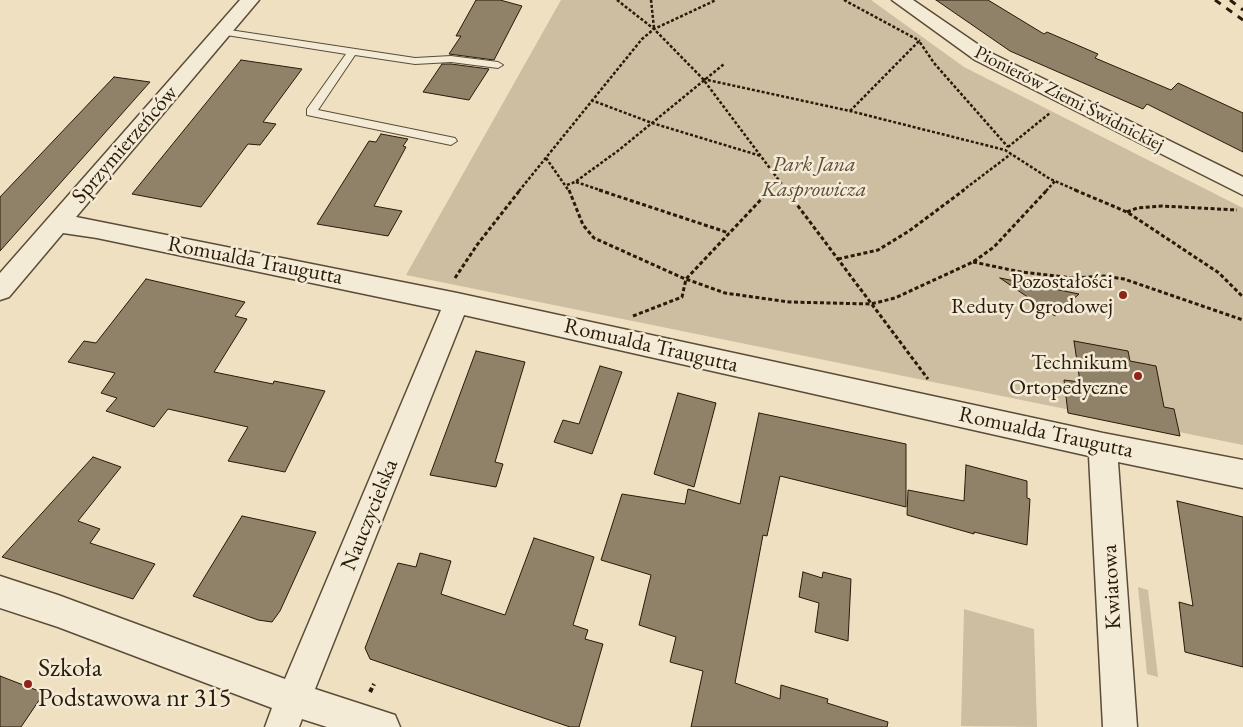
<!DOCTYPE html>
<html>
<head>
<meta charset="utf-8">
<style>
	body { margin:0 }
	canvas { display:block; background:#eee0c1 }
</style>
</head>
<body>
<canvas width="1243" height="727"></canvas>
<script>
const ctx = document.querySelector('canvas').getContext('2d');
ctx.lineJoin = 'round';
function fillPath(path, color) { ctx.fillStyle = color; ctx.fill(path, 'evenodd'); }
const shape = rows => new Path2D(rows.map(r => 'M' + r).join(''));
function strokePath(path, color, width, dash) { ctx.strokeStyle = color; ctx.lineWidth = width; ctx.lineCap = dash ? 'butt' : 'round'; ctx.setLineDash(dash || []); ctx.stroke(path); }
function write(font, color, halo, rows, align = 'center') {
  ctx.font = font + ' "EB Garamond",serif'; ctx.lineWidth = 5; ctx.setLineDash([]); ctx.textBaseline = 'middle'; ctx.strokeStyle = halo; ctx.fillStyle = color; for (const [text, x, y, turn = 0] of rows) {
    ctx.save(); ctx.translate(x, y); ctx.rotate((+turn || 0) * Math.PI / 180); ctx.textAlign = isNaN(turn) ? turn : align; if (halo) ctx.strokeText(text, 0, 0); ctx.fillText(text, 0, 0); ctx.restore();
  }
}
const green = shape([
	[561,0,871,0,964,67,1243,208,1243,445,406,275],
	[1138,587,1148,590,1158,677,1147,674],
	[964,609,1034,629,1037,727,961,726]
]);
const building = shape([
	[476,0,500,0,522,6,494,60,449,54,461,36,456,36,476,0],
	[936,0,988,0,1044,34,1047,32,1098,54,1095,58,1171,90,1178,83,1243,113,1243,152,1147,104,1143,109,1010,51,936,0],
	[241,60,302,69,263,122,276,124,260,145,248,144,201,207,132,194,241,60],
	[442,64,451,64,489,69,469,100,423,92,442,64],
	[114,77,150,82,0,251,0,197,114,77],
	[381,134,408,139,403,146,406,147,374,206,402,211,388,236,317,224,369,141,376,142,381,134],
	[1000,278,1079,294,1055,316,1000,278],
	[146,279,245,302,235,316,247,319,214,372,273,384,274,381,325,391,285,472,228,461,248,427,168,409,154,427,106,411,117,398,101,393,115,373,68,362,84,341,96,343,146,279],
	[1074,341,1128,351,1130,361,1156,366,1164,407,1174,409,1180,436,1068,413,1064,380,1080,382,1074,341],
	[476,351,525,362,495,462,503,464,496,487,430,475,476,351],
	[600,366,622,372,592,454,554,442,563,420,579,424,600,366],
	[678,393,716,403,694,487,654,474,678,393],
	[759,413,906,444,906,507,780,476,767,536,763,535,735,683,780,699,781,685,828,699,827,703,888,722,887,727,691,727,703,671,670,662,676,637,639,625,651,575,601,560,622,494,685,504,688,489,740,504,759,413],
	[93,457,121,467,78,521,100,529,90,543,155,564,133,599,2,557,93,457],
	[966,465,1027,481,1027,498,1030,499,1027,545,974,532,974,534,907,515,908,490,964,501,966,465],
	[1177,501,1243,517,1243,667,1185,652,1179,602,1193,606,1177,501],
	[242,516,316,532,280,611,272,622,258,620,193,596,242,516],
	[534,538,594,557,573,625,588,630,585,639,603,644,579,727,570,727,370,659,365,648,398,563,416,567,420,553,451,561,441,594,505,615,534,538],
	[803,572,822,578,823,572,851,579,848,641,815,632,819,603,799,597,803,572],
	[0,676,44,693,21,727,0,727,0,676]
]);
const pathFar2 = shape([
	[617,0,654,29,703,79,787,191],
	[651,0,654,28],
	[844,0,920,41],
	[703,79,850,111,1005,150,1050,179,1078,191],
	[591,100,652,123,761,156],
	[850,111,919,41,934,63,1008,147],
	[1008,147,1050,113],
	[546,158,569,191],
	[576,182,603,191],
	[567,185,575,182,619,150,724,64],
	[519,191,642,39,654,29,716,0],
	[769,191,779,180],
	[962,191,1011,154],
	[1046,191,1055,181]
]);
const pathFar1 = shape([
	[569,190,583,225,594,238,683,278,725,293,789,302,871,304,895,298,973,262,994,247,1047,190],
	[599,190,729,233],
	[786,190,928,379],
	[1075,190,1127,212,1219,273,1243,297],
	[1127,212,1137,208,1162,206,1237,210],
	[838,259,878,250,909,231,964,190],
	[973,262,1021,272,1073,278,1104,276,1124,279,1243,320],
	[455,278,477,245,520,190],
	[633,316,682,297,686,279,770,190]
]);
const path = shape([
	[370,692,374,684]
]);
const service = shape([
	[223,29,415,58,451,56,498,62,503,65,498,68,451,62,415,64,355,55,318,110,455,138,457,141,451,145,307,115,307,109,346,54,220,34,218,32,223,29]
]);
const minor = shape([
	[240,0,259,0,76,217,457,293,1103,433,1243,460,1243,488,1118,462,1137,727,1103,727,1089,456,464,315,315,689,395,715,400,727,327,727,302,719,299,727,265,727,272,708,58,627,0,608,0,576,58,595,285,679,441,310,97,238,63,233,9,297,0,300,0,273,240,0],
	[892,0,913,0,989,52,1243,177,1243,195,975,60,892,0]
]);
const rail = shape([
	[1215,0,1243,20],
	[1230,0,1243,10]
]);
const markers = [
	[1123,295,5,"#8f2418"],
	[1138,376,5,"#8f2418"],
	[28,684,5,"#8f2418"]
];
const farStreetnames = [
	["Pionierów Ziemi Świdnickiej",1069,99,27]
];
const streetNames = [
	["Sprzymierzeńców",125,145,-49],
	["Romualda Traugutta",255,261,11],
	["Romualda Traugutta",651,346,13],
	["Romualda Traugutta",1046,433,12],
	["Nauczycielska",370,515,-68],
	["Kwiatowa",1112,587,-93]
];
const parkNames = [
	["Park Jana",814,165],
	["Kasprowicza",814,190]
];
const poiNames = [
	["Pozostałości",1113,282],
	["Reduty Ogrodowej",1113,307],
	["Technikum",1128,363],
	["Ortopedyczne",1128,388]
];
const nearPoinames = [
	["Szkoła",38,669],
	["Podstawowa nr 315",38,699]
];
fillPath(green, '#cdbea2');
fillPath(building, '#908169');
strokePath(building, '#2a1a09', 1);
strokePath(service, '#5b4c37', 2);
strokePath(minor, '#5b4c37', 3);
strokePath(pathFar2, '#2a1a09', 2.5, [3, 2]);
strokePath(pathFar1, '#2a1a09', 3, [4, 2.5]);
strokePath(path, '#2a1a09', 4, [4.5, 3]);
fillPath(service, '#f4ebd7');
fillPath(minor, '#f4ebd7');
strokePath(rail, '#2a1a09', 3, [7, 7]);
for (const [x, y, r, color] of markers) { const dot = new Path2D(); dot.arc(x, y, r, 0, 2 * Math.PI); ctx.fillStyle = color; ctx.fill(dot); strokePath(dot, '#f4ebd7', 2); }
write('19px', '#2a1a09', '#f4ebd7', farStreetnames);
write('22px', '#2a1a09', '#f4ebd7', streetNames);
write('italic 22px', '#5b4b37', '#f4ebd7', parkNames);
write('22px', '#2a1a09', '#f4ebd7', poiNames, 'right');
write('26px', '#2a1a09', '#f4ebd7', nearPoinames, 'left');
</script>
</body>
</html>
